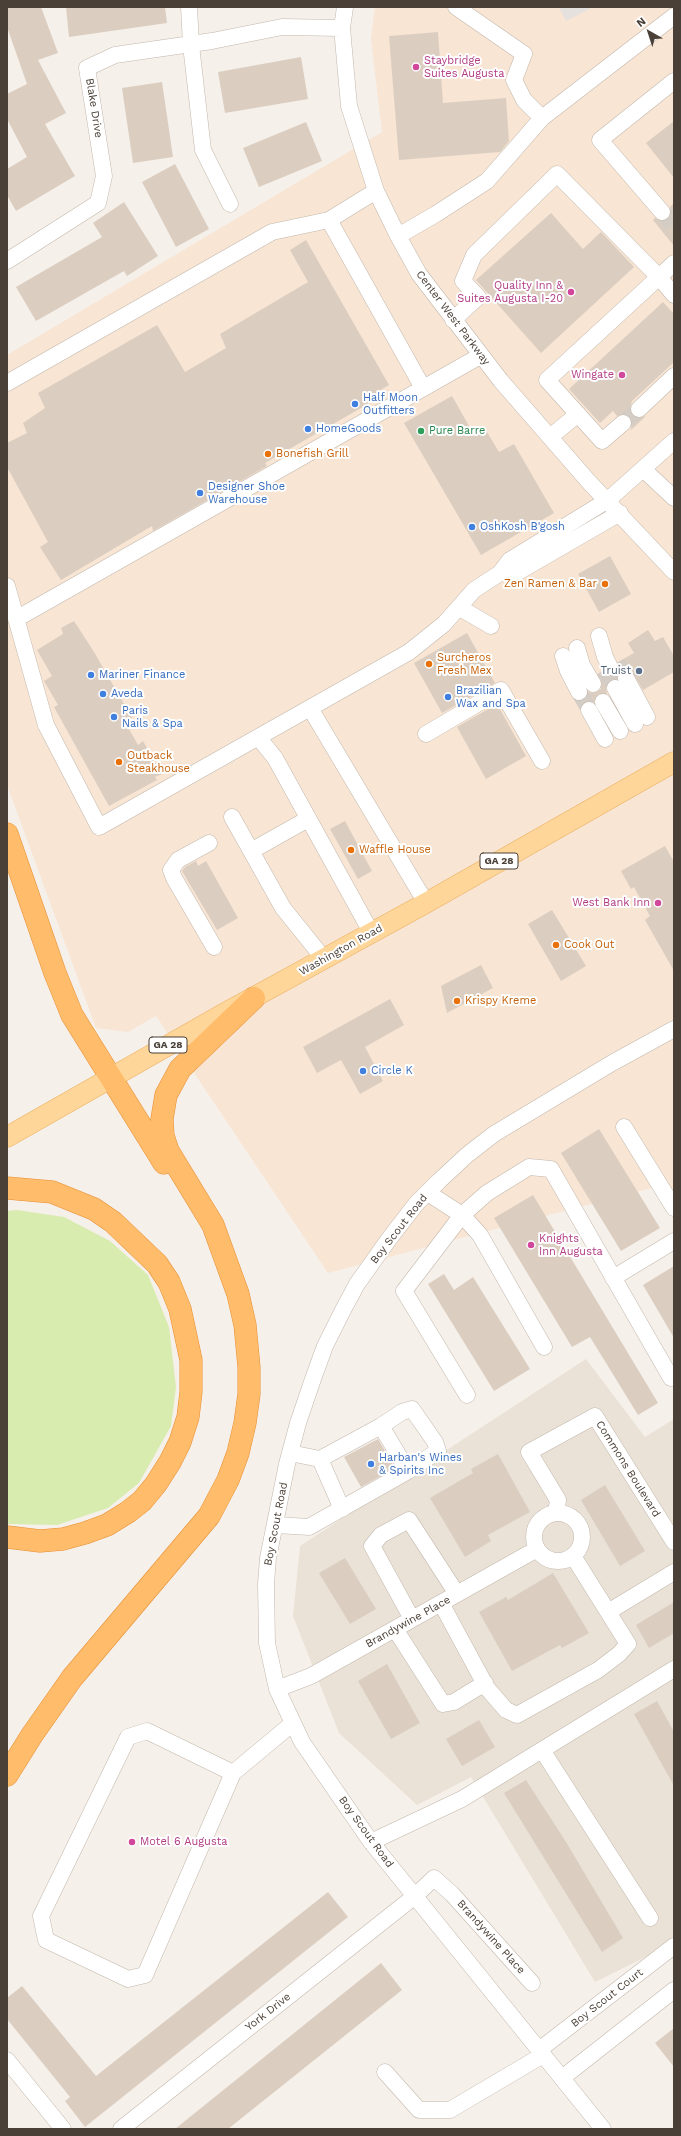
<!DOCTYPE html>
<html>
<head>
<meta charset="utf-8">
<style>
	body { margin:0 }
	#map { position:relative; width:681px; height:2136px; overflow:hidden; background:#f6f0ea; font-family:"Work Sans",sans-serif }
	canvas { display:block }
	.frame { position:absolute; inset:0; border:8px solid #4a4037; pointer-events:none }
	.north { position:absolute; left:629px; top:12px; width:40px; height:40px; -webkit-text-stroke:3px #fff; paint-order:stroke; rotate:321deg; font-size:11px; font-weight:700; line-height:16px; text-align:center; color:#4a4037 }
	.north::after { content:''; display:block; margin:auto; width:14px; height:18px; background:#4a4037; clip-path:polygon(50% 0,100% 100%,50% 72%,0 100%) }
</style>
</head>
<body>
<div id="map">
<canvas width="681" height="2136"></canvas>
<div class="frame"></div>
<div class="north">N</div>
</div>
<script>
const ctx = document.querySelector('canvas').getContext('2d');
ctx.lineJoin = 'round';
function fillPath(path, color) { ctx.fillStyle = color; ctx.fill(path, 'evenodd'); }
const shape = rows => new Path2D(rows.map(r => 'M' + r).join(''));
function strokePath(path, color, width, dash) { ctx.strokeStyle = color; ctx.lineWidth = width; ctx.lineCap = dash ? 'butt' : 'round'; ctx.setLineDash(dash || []); ctx.stroke(path); }
function write(font, color, halo, rows, align = 'center') {
  ctx.font = font + ' "Work Sans",sans-serif'; ctx.lineWidth = 4; ctx.setLineDash([]); ctx.textBaseline = 'middle'; ctx.strokeStyle = halo; ctx.fillStyle = color; for (const [text, x, y, turn = 0] of rows) {
    ctx.save(); ctx.translate(x, y); ctx.rotate((+turn || 0) * Math.PI / 180); ctx.textAlign = isNaN(turn) ? turn : align; if (halo) ctx.strokeText(text, 0, 0); ctx.fillText(text, 0, 0); ctx.restore();
  }
}
const residential = shape([
	[586,1359,645,1437,674,1419,674,1943,595,1982,471,1777,417,1805,339,1733,293,1616,300,1546]
]);
const commercial = shape([
	[375,7,674,7,674,1197,659,1186,328,1273,156,1016,128,1032,96,1028,7,785,7,355,382,132,371,39]
]);
const green = shape([
	[17,1210,64,1217,110,1241,148,1275,169,1327,176,1387,171,1426,139,1483,108,1508,57,1525,7,1524,7,1211]
]);
const parking = shape([
	[559,7,593,7,566,21]
]);
const building = shape([
	[7,7,41,7,58,53,38,60,66,113,45,124,75,176,16,211,7,195,7,169,27,157,7,119,7,94,27,84,7,27],
	[66,7,165,7,167,23,69,37],
	[438,32,443,103,506,98,509,141,500,152,399,160,389,36],
	[301,57,308,99,225,113,218,72],
	[162,82,173,157,133,163,122,88],
	[674,121,674,178,646,143],
	[306,122,322,161,259,187,243,148],
	[175,164,209,229,176,247,142,182],
	[124,202,158,256,127,276,124,271,36,321,16,287,102,237,93,223],
	[674,203,674,246,653,220,655,218,663,221,668,219,671,215,670,207],
	[551,213,583,249,601,232,634,267,541,353,476,280],
	[306,240,389,385,379,391,382,396,265,463,267,466,153,531,152,526,61,580,40,547,48,542,7,467,7,443,27,433,23,423,45,408,38,393,157,325,185,372,226,348,220,334,308,282,290,250],
	[663,302,674,314,674,362,632,401,630,411,632,415,637,418,646,416,631,430,632,421,626,414,617,416,613,411,600,423,569,389],
	[452,396,473,433,484,427,499,452,514,444,554,513,481,555,404,423],
	[610,556,631,594,599,612,578,574],
	[74,621,94,652,132,718,125,722,138,745,143,741,162,774,155,777,157,780,109,806,54,707,58,705,44,681,52,676,37,650,63,634,61,628],
	[648,630,655,641,663,637,674,656,674,672,643,690,631,670,622,670,618,673,617,679,611,680,607,683,606,688,607,694,599,694,594,702,589,701,581,704,580,701,587,697,588,692,593,693,601,689,601,679,603,677,601,672,609,676,615,675,619,668,618,662,634,653,628,643],
	[467,633,495,683,442,713,414,663],
	[497,704,526,756,486,779,457,727],
	[345,821,372,871,358,879,330,829],
	[665,846,674,862,674,971,645,920,650,916,634,887,631,889,621,871],
	[196,861,198,866,206,861,238,918,217,930,182,871,185,867],
	[552,910,586,966,561,981,528,924],
	[481,965,493,988,447,1013,441,986],
	[390,999,404,1025,365,1047,383,1081,360,1094,341,1060,317,1073,303,1047],
	[599,1129,660,1228,621,1251,561,1153],
	[533,1195,658,1403,638,1415,590,1337,572,1347,494,1218],
	[674,1266,674,1338,643,1285],
	[444,1274,454,1290,473,1277,530,1369,494,1391,428,1284],
	[378,1439,395,1468,361,1487,344,1457],
	[498,1454,530,1512,488,1535,491,1541,465,1557,430,1498,473,1473,471,1469],
	[605,1485,645,1551,620,1566,581,1500],
	[345,1558,376,1609,350,1624,319,1573],
	[553,1573,589,1633,562,1648,560,1645,512,1671,479,1612,506,1597,508,1600],
	[674,1602,674,1633,649,1648,636,1625],
	[387,1664,420,1723,391,1739,358,1681],
	[657,1701,674,1732,674,1786,634,1714],
	[479,1720,495,1747,462,1766,446,1739],
	[526,1780,566,1842,623,1938,602,1952,504,1793],
	[328,1892,348,1917,85,2127,65,2101,70,2097,7,2019,7,1998,22,1986,96,2076],
	[381,1963,402,1990,228,2129,175,2129],
	[674,2028,674,2067,655,2043]
]);
const minorTunnel = shape([
	[662,212,674,227],
	[623,423,639,409],
	[617,663,626,678],
	[604,670,615,688],
	[579,692,589,710]
]);
const minor = shape([
	[189,7,191,45,203,150,230,204],
	[345,7,342,28,349,106,376,191,398,236,419,274,501,381,589,482,674,572],
	[542,118,674,16],
	[662,212,600,140,674,81],
	[329,220,423,388],
	[398,236,436,214,487,181,542,118,524,100,514,80,524,54,456,7],
	[7,261,98,203,104,176,87,68,115,55,212,41,282,27,342,28],
	[453,320,478,297,463,281,474,255,557,174,659,277,674,263],
	[7,383,272,232,329,220,376,191],
	[639,409,674,376],
	[623,423,602,441,547,380,659,277,674,295],
	[550,437,578,414],
	[644,470,674,498],
	[500,573,518,572,620,513],
	[7,586,46,725,99,827,409,652,444,624,474,590,500,573,510,560,608,500,674,441],
	[460,608,491,626],
	[16,619,480,356],
	[599,636,605,657,610,667],
	[577,648,582,665,593,684],
	[563,656,568,671,579,692],
	[626,678,647,717],
	[615,688,635,724],
	[603,702,620,731],
	[310,708,426,903],
	[589,710,605,739],
	[426,734,501,690,542,761],
	[258,737,275,758,371,932],
	[232,817,283,908,324,959],
	[209,843,178,860,171,870,174,878,214,947],
	[251,851,308,819],
	[624,1127,674,1208],
	[428,1193,462,1215,404,1291,467,1395],
	[613,1278,674,1241],
	[544,1347,480,1235,462,1215,487,1193,529,1167,551,1169,671,1378],
	[381,1426,402,1412,412,1409,435,1442,438,1451,408,1471],
	[320,1459,342,1509],
	'534 1537a24 24 0 1 1 48 0a24 24 0 1 1-48 0Z',
	[556,1513,558,1500,529,1452,595,1416,674,1542],
	[276,1525,309,1527,408,1471,381,1426,320,1459,290,1453],
	[441,1603,487,1688,506,1710,517,1715,598,1670,619,1654,628,1644,573,1556],
	[608,1612,674,1572],
	[412,1619,372,1546,381,1535,409,1520,457,1594],
	[395,1629,443,1704,454,1702,485,1683],
	[277,1689,311,1676,537,1549],
	[542,1750,650,1918],
	[233,1773,147,1731,128,1737,41,1916,46,1940,128,1979,145,1975,233,1773,293,1723],
	[371,1842,462,1799,674,1669],
	[539,2050,674,1946],
	[7,2060,63,2129],
	[385,2072,419,2110,450,2110,543,2055],
	[562,2078,674,1990],
	[121,2129,415,1896,434,1878,452,1894,532,1983],
	[603,2129,371,1842,302,1742,277,1689,267,1643,266,1584,268,1558,287,1464,298,1423,313,1379,325,1346,343,1310,357,1284,389,1239,416,1204,439,1181,467,1155,494,1134,612,1063,674,1029]
]);
const major = shape([
	[7,1137,225,1013,426,903,674,762]
]);
const highway = shape([
	[7,834,55,973,72,1015,164,1163],
	[7,1188,52,1192,94,1209,113,1222,157,1264,169,1282,180,1309,191,1360,191,1392,188,1417,180,1442,170,1462,156,1484,142,1501,128,1512,107,1525,85,1533,63,1539,40,1541,7,1537],
	[7,1775,32,1735,72,1678,209,1516,228,1480,238,1453,245,1423,249,1394,249,1367,245,1325,238,1294,213,1225,168,1151,163,1136,162,1119,166,1095,180,1069,254,998]
]);
const markers = [
	[416,67,4,"#d1479c"],
	[571,292,4,"#d1479c"],
	[622,375,4,"#d1479c"],
	[355,404,4,"#3f7fe0"],
	[308,429,4,"#3f7fe0"],
	[421,431,4,"#2e9e5b"],
	[268,454,4,"#e8710a"],
	[200,493,4,"#3f7fe0"],
	[472,527,4,"#3f7fe0"],
	[605,584,4,"#e8710a"],
	[429,664,4,"#e8710a"],
	[639,671,4,"#5c6f8a"],
	[91,675,4,"#3f7fe0"],
	[103,694,4,"#3f7fe0"],
	[448,697,4,"#3f7fe0"],
	[114,717,4,"#3f7fe0"],
	[119,762,4,"#e8710a"],
	[351,850,4,"#e8710a"],
	[658,903,4,"#d1479c"],
	[556,945,4,"#e8710a"],
	[457,1001,4,"#e8710a"],
	[363,1071,4,"#3f7fe0"],
	[531,1245,4,"#d1479c"],
	[371,1464,4,"#3f7fe0"],
	[132,1842,4,"#d1479c"]
];
const shields = [
	[499,861,38],
	[168,1045,38]
];
const shieldNames = [
	["GA 28",499,861],
	["GA 28",168,1045]
];
const hotelNames = [
	["Staybridge",424,61],
	["Suites Augusta",424,74],
	["Quality Inn &",563,286,"right"],
	["Suites Augusta I-20",563,299,"right"],
	["Wingate",614,375,"right"],
	["West Bank Inn",650,903,"right"],
	["Knights",539,1239],
	["Inn Augusta",539,1252],
	["Motel 6 Augusta",140,1842]
];
const streetNames = [
	["Blake Drive",94,108,81],
	["Center West Parkway",453,318,53],
	["Washington Road",341,950,-29],
	["Boy Scout Road",399,1229,-52],
	["Commons Boulevard",628,1469,58],
	["Boy Scout Road",276,1524,-79],
	["Brandywine Place",408,1622,-29],
	["Boy Scout Road",366,1832,54],
	["Brandywine Place",491,1937,48],
	["Boy Scout Court",607,1998,-38],
	["York Drive",268,2012,-38]
];
const shopNames = [
	["Half Moon",363,398],
	["Outfitters",363,411],
	["HomeGoods",316,429],
	["Designer Shoe",208,487],
	["Warehouse",208,500],
	["OshKosh B'gosh",480,527],
	["Mariner Finance",99,675],
	["Brazilian",456,691],
	["Wax and Spa",456,704],
	["Aveda",111,694],
	["Paris",122,711],
	["Nails & Spa",122,724],
	["Circle K",371,1071],
	["Harban's Wines",379,1458],
	["& Spirits Inc",379,1471]
];
const leisureNames = [
	["Pure Barre",429,431]
];
const foodNames = [
	["Bonefish Grill",276,454],
	["Zen Ramen & Bar",597,584,"right"],
	["Surcheros",437,658],
	["Fresh Mex",437,671],
	["Outback",127,756],
	["Steakhouse",127,769],
	["Waffle House",359,850],
	["Cook Out",564,945],
	["Krispy Kreme",465,1001]
];
const serviceNames = [
	["Truist",631,671]
];
fillPath(residential, '#eae2d7');
fillPath(commercial, '#f8e5d4');
fillPath(green, '#d8ecb0');
fillPath(parking, '#e4e1de');
fillPath(building, '#dbcec1');
strokePath(minorTunnel, '#d4cdc6', 16, [16, 8]);
strokePath(minor, '#c2b7ab', 17);
strokePath(major, '#ebb162', 21);
strokePath(highway, '#e78e32', 23);
strokePath(minor, '#fff', 16);
strokePath(major, '#ffd699', 20);
strokePath(highway, '#ffbc6b', 22);
for (const [x, y, r, color] of markers) { const dot = new Path2D(); dot.arc(x, y, r, 0, 2 * Math.PI); ctx.fillStyle = color; ctx.fill(dot); strokePath(dot, '#fff', 1.5); }
for (const [x, y, w] of shields) { const box = new Path2D(); box.roundRect(x - w / 2, y - 8, w, 16, 3); ctx.fillStyle = '#fff'; ctx.fill(box); strokePath(box, '#4a4037', 1); }
write('bold 10px', '#4a4037', null, shieldNames);
write('11px', '#b23c85', '#fff', hotelNames, 'left');
write('11px', '#4a4037', '#fff', streetNames);
write('11px', '#366cbe', '#fff', shopNames, 'left');
write('11px', '#27864d', '#fff', leisureNames, 'left');
write('11px', '#c56008', '#fff', foodNames, 'left');
write('11px', '#4e5e75', '#fff', serviceNames, 'right');
</script>
</body>
</html>
